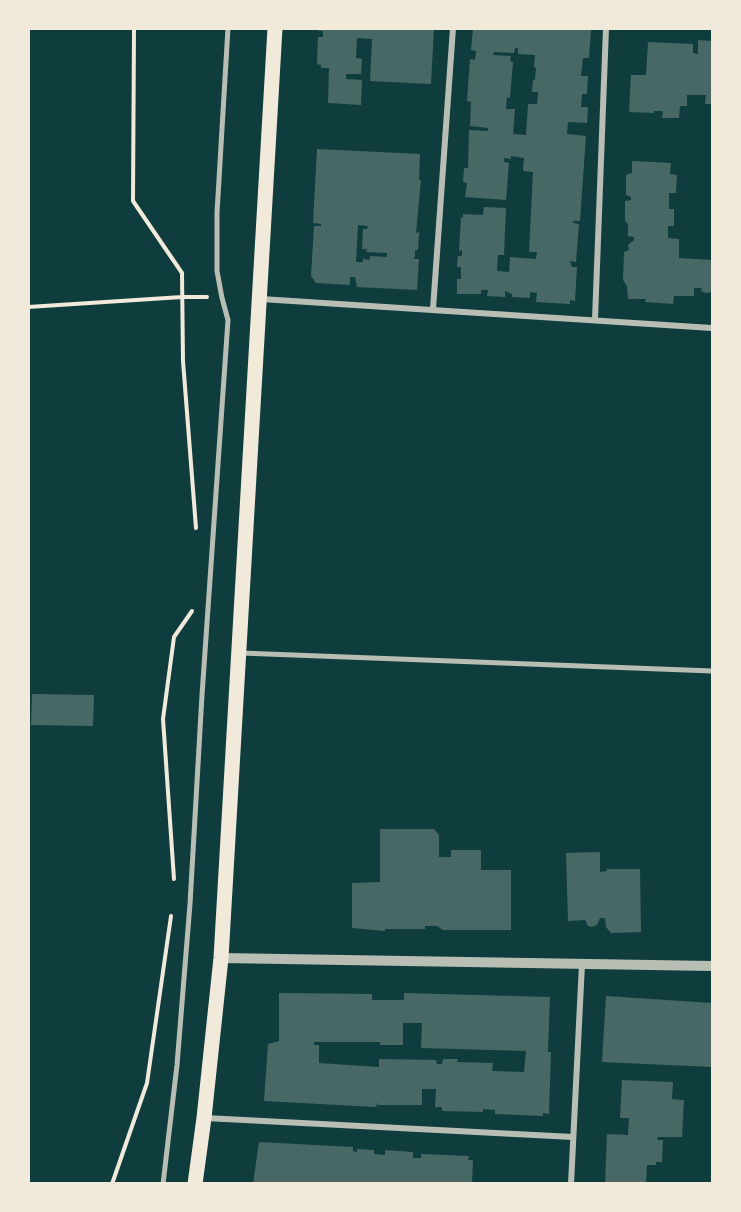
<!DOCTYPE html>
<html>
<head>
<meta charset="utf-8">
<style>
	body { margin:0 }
	#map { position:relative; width:741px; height:1212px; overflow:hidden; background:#0f3d3e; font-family:"IBM Plex Sans",sans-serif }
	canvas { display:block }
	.frame { position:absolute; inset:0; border:30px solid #f1e9da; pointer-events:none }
</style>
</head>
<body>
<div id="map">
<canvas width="741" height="1212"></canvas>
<div class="frame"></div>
</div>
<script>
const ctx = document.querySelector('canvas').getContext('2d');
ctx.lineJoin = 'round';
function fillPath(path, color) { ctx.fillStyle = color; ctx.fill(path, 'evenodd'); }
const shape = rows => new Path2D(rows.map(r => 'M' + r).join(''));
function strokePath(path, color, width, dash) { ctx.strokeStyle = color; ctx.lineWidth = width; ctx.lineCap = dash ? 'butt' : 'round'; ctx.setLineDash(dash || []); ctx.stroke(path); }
const building = shape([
	[319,28,434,28,431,84,370,81,372,39,357,38,356,58,362,59,361,74,346,74,346,79,362,80,361,105,328,103,329,68,321,68,321,65,317,64,318,37,323,37,323,31,319,31],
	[473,28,591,30,589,58,583,58,581,76,588,76,587,94,582,94,581,107,588,107,587,123,568,122,567,134,586,136,580,221,573,221,573,223,579,224,576,262,570,261,572,267,577,267,575,301,570,300,570,304,536,302,537,293,530,292,530,298,512,297,512,294,505,291,505,297,487,296,488,290,481,290,481,294,457,294,457,279,461,279,461,267,457,267,458,256,462,256,462,250,459,251,461,217,463,218,463,214,483,215,484,207,506,208,504,255,498,255,497,271,509,272,510,257,536,259,537,252,529,252,533,172,523,171,524,158,511,156,511,159,504,158,504,162,509,163,506,200,465,197,467,183,463,182,464,168,468,168,469,130,488,131,488,128,470,126,471,102,467,101,470,59,475,60,476,51,471,50],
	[515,48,518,48,518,54,535,55,534,67,536,68,535,80,533,80,532,92,538,92,537,104,528,104,526,135,513,134,515,109,506,109,507,97,510,98,513,62,510,61,511,56,493,55,494,52,514,53],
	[698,40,712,41,712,104,705,104,706,95,687,95,687,106,680,106,679,118,662,118,663,111,654,111,654,113,629,112,631,75,646,75,648,42,693,44,693,53,698,54],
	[317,149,420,154,419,180,421,180,416,233,419,232,418,250,415,250,415,255,414,259,419,259,417,290,357,287,355,277,350,277,350,285,316,283,311,276,314,226,321,226,321,224,313,223],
	[358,225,368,226,367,229,363,229,362,249,367,249,366,252,387,253,387,257,370,256,370,260,363,259,363,262,356,262],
	[632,161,671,163,670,174,677,175,676,193,669,193,669,209,674,209,674,226,668,226,668,238,679,239,679,258,712,260,712,292,706,293,701,291,702,288,694,288,694,296,674,296,673,304,645,302,646,299,628,299,627,286,623,280,624,252,629,250,628,245,634,240,634,237,628,236,628,224,625,221,625,201,631,200,631,197,626,195,626,175,632,173],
	[32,694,94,695,93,726,31,725],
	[380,829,434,829,439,835,439,857,451,857,451,850,481,850,481,870,511,870,511,930,443,930,437,926,425,926,425,929,385,929,385,931,352,928,352,883,380,882],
	[600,852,600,872,607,871,607,869,640,869,641,932,611,933,606,927,605,918,600,918,597,925,592,927,588,926,585,920,568,921,566,853],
	[279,993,372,994,372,1000,404,1000,404,993,550,997,548,1052,551,1052,549,1114,543,1113,543,1116,495,1114,495,1110,483,1109,483,1112,442,1111,442,1107,435,1107,436,1089,422,1089,422,1105,378,1105,378,1102,376,1107,264,1101,268,1044,279,1041],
	[403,1023,422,1023,421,1048,526,1051,524,1072,492,1071,493,1063,457,1062,458,1059,443,1059,442,1064,437,1064,436,1060,379,1059,379,1067,319,1063,319,1045,314,1045,314,1042,380,1042,380,1045,403,1045],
	[606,996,712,1003,712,1067,602,1062],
	[622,1080,673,1082,672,1099,684,1100,682,1137,658,1137,657,1140,663,1140,662,1162,656,1162,656,1165,647,1165,646,1184,605,1184,607,1134,628,1135,629,1118,620,1118],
	[259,1142,353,1147,353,1151,357,1152,357,1149,374,1150,374,1154,385,1155,385,1150,413,1152,413,1158,421,1158,421,1154,469,1156,468,1160,473,1160,472,1184,253,1184]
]);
const path = shape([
	[134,28,133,201,182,273,183,361,196,528],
	[28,307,182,297,207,297],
	[174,879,163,719,174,637,192,611],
	[112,1184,147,1083,171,916]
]);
const pedestrian = shape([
	[241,653,712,671],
	[163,1184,177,1065,190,904,202,695,228,320,222,298,217,271,217,213,228,28]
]);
const minor = shape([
	[261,299,712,328],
	[433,309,453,28],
	[595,319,606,28],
	[205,1118,573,1137],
	[571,1184,582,964]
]);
const tertiary = shape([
	[221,958,712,966]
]);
const primary = shape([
	[195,1184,204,1118,221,958,275,28]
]);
fillPath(building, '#486865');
strokePath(path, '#f1e9da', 4);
strokePath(pedestrian, '#b8beb3', 5);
strokePath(minor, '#b8beb3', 6);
strokePath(tertiary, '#b8beb3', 10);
strokePath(primary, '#f1e9da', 15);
</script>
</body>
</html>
